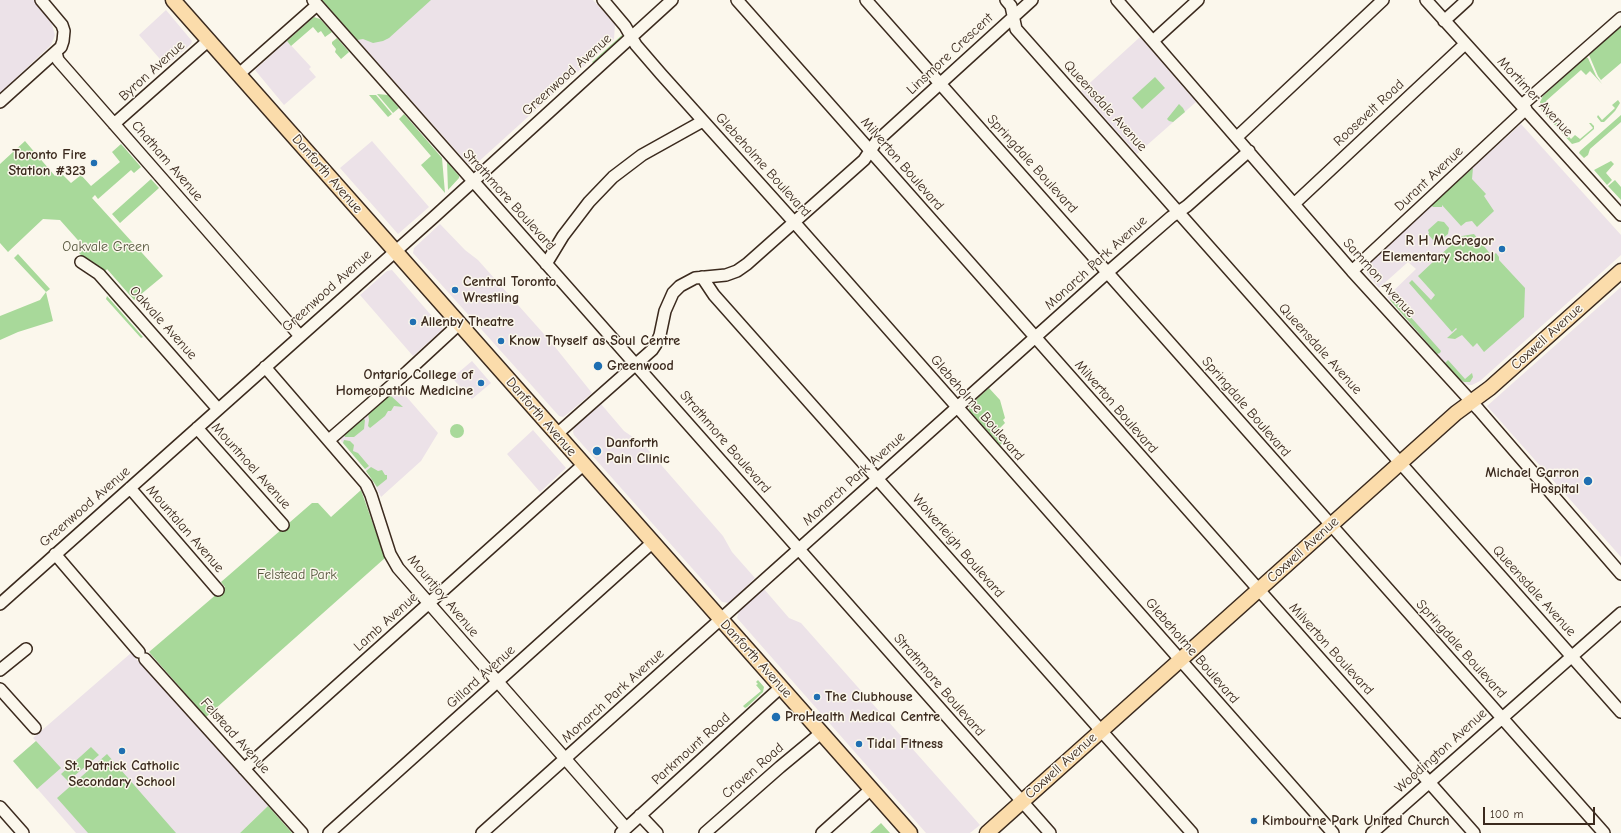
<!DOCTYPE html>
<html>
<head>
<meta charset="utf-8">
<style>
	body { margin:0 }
	#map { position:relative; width:1621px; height:833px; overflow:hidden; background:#fbf7ec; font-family:"Comic Neue",sans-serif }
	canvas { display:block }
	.scale { position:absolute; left:1483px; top:807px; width:112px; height:18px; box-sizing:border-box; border:2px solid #3b2a1e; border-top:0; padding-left:5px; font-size:12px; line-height:14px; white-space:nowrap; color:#3b2a1e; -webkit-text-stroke:3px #fbf7ec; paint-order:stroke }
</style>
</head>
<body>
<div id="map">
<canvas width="1621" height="833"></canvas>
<div class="scale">100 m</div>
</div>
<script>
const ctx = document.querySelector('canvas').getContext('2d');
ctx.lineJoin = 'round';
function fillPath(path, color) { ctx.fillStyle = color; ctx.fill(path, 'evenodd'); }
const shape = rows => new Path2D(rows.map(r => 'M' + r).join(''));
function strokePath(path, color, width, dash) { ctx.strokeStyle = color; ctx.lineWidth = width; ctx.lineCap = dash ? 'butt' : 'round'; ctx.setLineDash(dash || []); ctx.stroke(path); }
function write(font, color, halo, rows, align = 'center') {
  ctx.font = font + ' "Comic Neue",sans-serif'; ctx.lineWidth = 3; ctx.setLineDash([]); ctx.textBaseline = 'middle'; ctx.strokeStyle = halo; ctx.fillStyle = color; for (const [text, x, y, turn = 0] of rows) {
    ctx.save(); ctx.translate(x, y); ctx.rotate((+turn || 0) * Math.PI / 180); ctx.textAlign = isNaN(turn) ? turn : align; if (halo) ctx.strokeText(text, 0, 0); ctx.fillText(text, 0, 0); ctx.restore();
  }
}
const built = shape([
	[0,0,34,0,51,21,55,35,51,45,0,93],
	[322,0,593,0,615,24,614,39,476,164,469,165],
	[166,10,192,41,191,44,166,66,139,35],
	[1140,37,1196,102,1137,154,1081,91],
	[287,41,311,67,309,69,316,77,284,105,255,70],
	[1521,124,1621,235,1621,255,1480,381,1472,385,1468,385,1458,378,1387,297,1416,269,1408,262,1379,288,1368,275,1365,268,1368,263],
	[372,141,429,207,398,234,340,168],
	[440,224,465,250,478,260,551,342,592,393,566,415,563,417,559,416,413,253,414,248],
	[392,270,443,329,413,356,360,295,387,271],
	[1621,287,1621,557,1487,406],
	[472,361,491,383,472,399,452,378],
	[398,387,438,433,421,461,381,497,371,476,341,441,341,439],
	[601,404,624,431,643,444,723,536,732,552,755,578,729,603,722,602,574,435,573,432,574,428],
	[533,430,566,468,540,492,507,454],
	[764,589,789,618,801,623,980,825,970,833,926,833,737,618,739,611],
	[131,653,268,806,240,833,76,833,13,761,36,741,33,738]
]);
const green = shape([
	[322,0,431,0,389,38,383,41,373,43,363,39,357,40],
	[314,17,320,19,332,32,325,37,321,31,318,33,313,27,291,46,287,41],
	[1621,26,1621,63,1601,80,1598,76,1589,55],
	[622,35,623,36,620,40,594,64,592,62],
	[337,38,349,52,341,59,335,52,336,49,332,44,332,42],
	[1586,57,1588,58,1596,76,1602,84,1590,71,1586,75,1581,70,1546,101,1550,106,1545,110,1571,139,1575,135,1580,139,1593,128,1589,123,1591,123,1594,126,1594,129,1579,142,1572,144,1542,111,1540,102,1543,96],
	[1155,77,1165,88,1142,109,1132,98],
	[377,94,388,95,399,108,393,113],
	[369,95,376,95,392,114,388,117],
	[1618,100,1620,103,1615,111,1604,122,1601,122,1597,117,1598,115,1602,120,1615,108,1612,105],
	[1179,104,1183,108,1185,112,1173,122,1169,121,1167,119],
	[404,114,442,158,445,193,421,165,431,156,399,119],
	[1621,115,1621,122,1590,149,1588,155,1584,158,1579,153,1580,151],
	[25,141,55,176,60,172,71,183,81,175,91,186,120,162,112,152,121,144,141,167,134,173,131,170,98,199,95,195,92,198,163,276,134,300,107,269,104,273,84,258,79,253,84,247,60,220,43,219,8,252,0,243,0,164],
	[1611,161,1614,164,1606,173,1612,180,1607,185,1594,170],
	[447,162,459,176,459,178,448,190],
	[1473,168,1472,179,1486,194,1484,196,1494,211,1477,227,1472,221,1466,222,1461,226,1442,205,1442,207,1433,207,1431,205],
	[151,179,159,188,120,223,112,214],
	[1615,180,1621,187,1621,200,1608,186],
	[1438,221,1444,222,1449,228,1448,234,1443,238,1439,237,1433,240,1428,234,1429,233,1428,230],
	[1474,234,1492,256,1496,253,1499,257,1499,260,1525,288,1524,317,1484,352,1477,343,1473,347,1462,335,1455,339,1447,338,1457,329,1456,328,1452,332,1409,283,1412,280,1431,300,1435,295,1418,276,1449,247,1462,236],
	[18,254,50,289,46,292,53,321,18,332,0,340,0,316,40,300,46,292,14,258],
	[110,294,204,400,203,401,109,296],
	[107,296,143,337,141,338,106,299],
	[1393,297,1441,351,1440,353,1437,354,1390,300],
	[1448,360,1465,379,1472,373,1473,377,1470,382,1464,382,1458,378,1445,363],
	[989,388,1000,400,1005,418,1003,420,1005,423,995,433,1003,442,1000,445,969,410,970,405],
	[390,395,403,407,394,406,391,411,388,411,385,416,370,428,368,426,369,420,368,413],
	[363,418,365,420,364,429,354,437,345,437,344,435],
	'450 431a7 7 0 1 1 14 0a7 7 0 1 1-14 0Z',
	[344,440,350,441,354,445,353,451,358,453,369,466,365,469,343,443],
	[371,467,378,471,382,470,385,475,387,475,387,479,377,487,366,471],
	[361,490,385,558,206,717,149,652,225,587,221,582,312,503,318,503,331,517],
	[758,680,764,687,763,692,747,707,745,708,743,706,761,691,756,685,758,684,756,682],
	[36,741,61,768,37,789,13,761],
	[91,747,99,755,68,781,61,774],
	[107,754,176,833,88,833,57,798],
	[268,806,292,833,240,833],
	[881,823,890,833,870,833,880,824]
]);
const minor = shape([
	[313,0,1050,833],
	[603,0,625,26,636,45,661,74,794,222,1333,833],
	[737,0,1474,833],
	[866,0,1604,833],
	[1006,0,1011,6,1016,29,1621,712],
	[1117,0,1352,271,1479,410,1621,574],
	[1426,0,1621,215],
	[1444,21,1467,0],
	[1153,41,1198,0],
	[56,52,58,60,300,336],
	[239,74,317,5],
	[0,102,61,47,63,41,64,31,62,25,41,0],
	[1522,105,1621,18],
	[114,124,209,40],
	[1237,137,1383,0],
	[1294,204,1465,44],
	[81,262,99,274,218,409],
	[546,264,563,236,589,202,613,177,642,155,703,121],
	[1352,271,1526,109],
	[702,277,714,295,1192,833],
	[265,367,366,484,371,495,390,554,398,568,626,828],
	[197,428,283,525],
	[557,434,652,350,656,344,660,335,665,311,673,293,680,286,695,278,726,275,737,271,747,264,864,160,876,142,1032,0],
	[329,440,407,372,459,324],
	[130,488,218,590],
	[55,554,139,652],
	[0,604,434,217,672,0],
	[145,659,302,833],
	[0,670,26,649],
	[0,689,35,728],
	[244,769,583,465],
	[0,807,23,833],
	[640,815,657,833],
	[329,833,653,542],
	[482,833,1108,272,1171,217,1187,206,1249,151],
	[621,833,781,687],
	[705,833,780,767,821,733],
	[822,833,871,789],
	[1372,833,1621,613]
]);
const major = shape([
	[173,0,910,833],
	[987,833,1456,413,1490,388,1621,271]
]);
const markers = [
	[94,163,4,"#1f6fb2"],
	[1502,249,4,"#1f6fb2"],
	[455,290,4,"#1f6fb2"],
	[413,322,4,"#1f6fb2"],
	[501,341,4,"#1f6fb2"],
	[598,366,5,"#1f6fb2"],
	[481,383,4,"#1f6fb2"],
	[597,451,5,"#1f6fb2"],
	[1588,481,5,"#1f6fb2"],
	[817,697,4,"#1f6fb2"],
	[776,717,5,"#1f6fb2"],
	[859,744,4,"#1f6fb2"],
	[122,751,4,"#1f6fb2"],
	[1254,821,4,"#1f6fb2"]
];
const streetNames = [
	["Linsmore Crescent",950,54,-43],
	["Byron Avenue",152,71,-42],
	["Greenwood Avenue",567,75,-42],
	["Mortimer Avenue",1535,97,47],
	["Queensdale Avenue",1105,106,48],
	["Roosevelt Road",1369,113,-43],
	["Chatham Avenue",167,161,49],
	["Milverton Boulevard",902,164,49],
	["Springdale Boulevard",1032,164,48],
	["Glebeholme Boulevard",763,165,48],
	["Danforth Avenue",327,174,49],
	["Durant Avenue",1429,179,-43],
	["Strathmore Boulevard",509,200,48],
	["Monarch Park Avenue",1096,263,-42],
	["Sammon Avenue",1379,278,48],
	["Greenwood Avenue",327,291,-42],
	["Oakvale Avenue",163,323,48],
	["Coxwell Avenue",1547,337,-42],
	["Queensdale Avenue",1320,349,48],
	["Milverton Boulevard",1116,407,49],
	["Springdale Boulevard",1246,407,49],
	["Glebeholme Boulevard",977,408,49],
	["Danforth Avenue",541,417,49],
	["Strathmore Boulevard",725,442,49],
	["Mountnoel Avenue",251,466,48],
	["Monarch Park Avenue",854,479,-42],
	["Greenwood Avenue",85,507,-41],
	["Mountalan Avenue",185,529,49],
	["Wolverleigh Boulevard",958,546,49],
	["Coxwell Avenue",1303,550,-42],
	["Queensdale Avenue",1534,591,48],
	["Mountjoy Avenue",443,596,50],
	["Lamb Avenue",386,622,-42],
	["Milverton Boulevard",1331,649,48],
	["Springdale Boulevard",1461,649,48],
	["Glebeholme Boulevard",1192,651,49],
	["Danforth Avenue",756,659,48],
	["Gillard Avenue",481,677,-42],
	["Strathmore Boulevard",939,685,49],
	["Monarch Park Avenue",613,696,-42],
	["Felstead Avenue",235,736,48],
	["Parkmount Road",691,749,-42],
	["Woodington Avenue",1441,751,-42],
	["Coxwell Avenue",1061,766,-42],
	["Craven Road",753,771,-41]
];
const poiNames = [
	["Toronto Fire",86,155,"right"],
	["Station #323",86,171,"right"],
	["R H McGregor",1494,241,"right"],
	["Elementary School",1494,257,"right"],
	["Central Toronto",463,282],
	["Wrestling",463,298],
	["Allenby Theatre",421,322],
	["Know Thyself as Soul Centre",509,341],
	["Greenwood",607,366],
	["Ontario College of",473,375,"right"],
	["Homeopathic Medicine",473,391,"right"],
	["Danforth",606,443],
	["Pain Clinic",606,459],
	["Michael Garron",1579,473,"right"],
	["Hospital",1579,489,"right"],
	["The Clubhouse",825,697],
	["ProHealth Medical Centre",785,717],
	["Tidal Fitness",867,744],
	["St. Patrick Catholic",122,766,"center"],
	["Secondary School",122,782,"center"],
	["Kimbourne Park United Church",1262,821]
];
const parkNames = [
	["Oakvale Green",106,247],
	["Felstead Park",297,575]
];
fillPath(built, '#ece2e8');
fillPath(green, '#a8d99a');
strokePath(minor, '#3b2a1e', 14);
strokePath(major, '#3b2a1e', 17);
strokePath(minor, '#fbf7ec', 11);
strokePath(major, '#fbdcab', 14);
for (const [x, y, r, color] of markers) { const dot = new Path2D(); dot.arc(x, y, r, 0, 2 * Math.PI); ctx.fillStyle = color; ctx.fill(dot); strokePath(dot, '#fbf7ec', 1.5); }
write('14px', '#3b2a1e', '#fbf7ec', streetNames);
write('bold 14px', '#3b2a1e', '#fbf7ec', poiNames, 'left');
write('14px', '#56563d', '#fbf7ec', parkNames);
</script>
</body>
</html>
